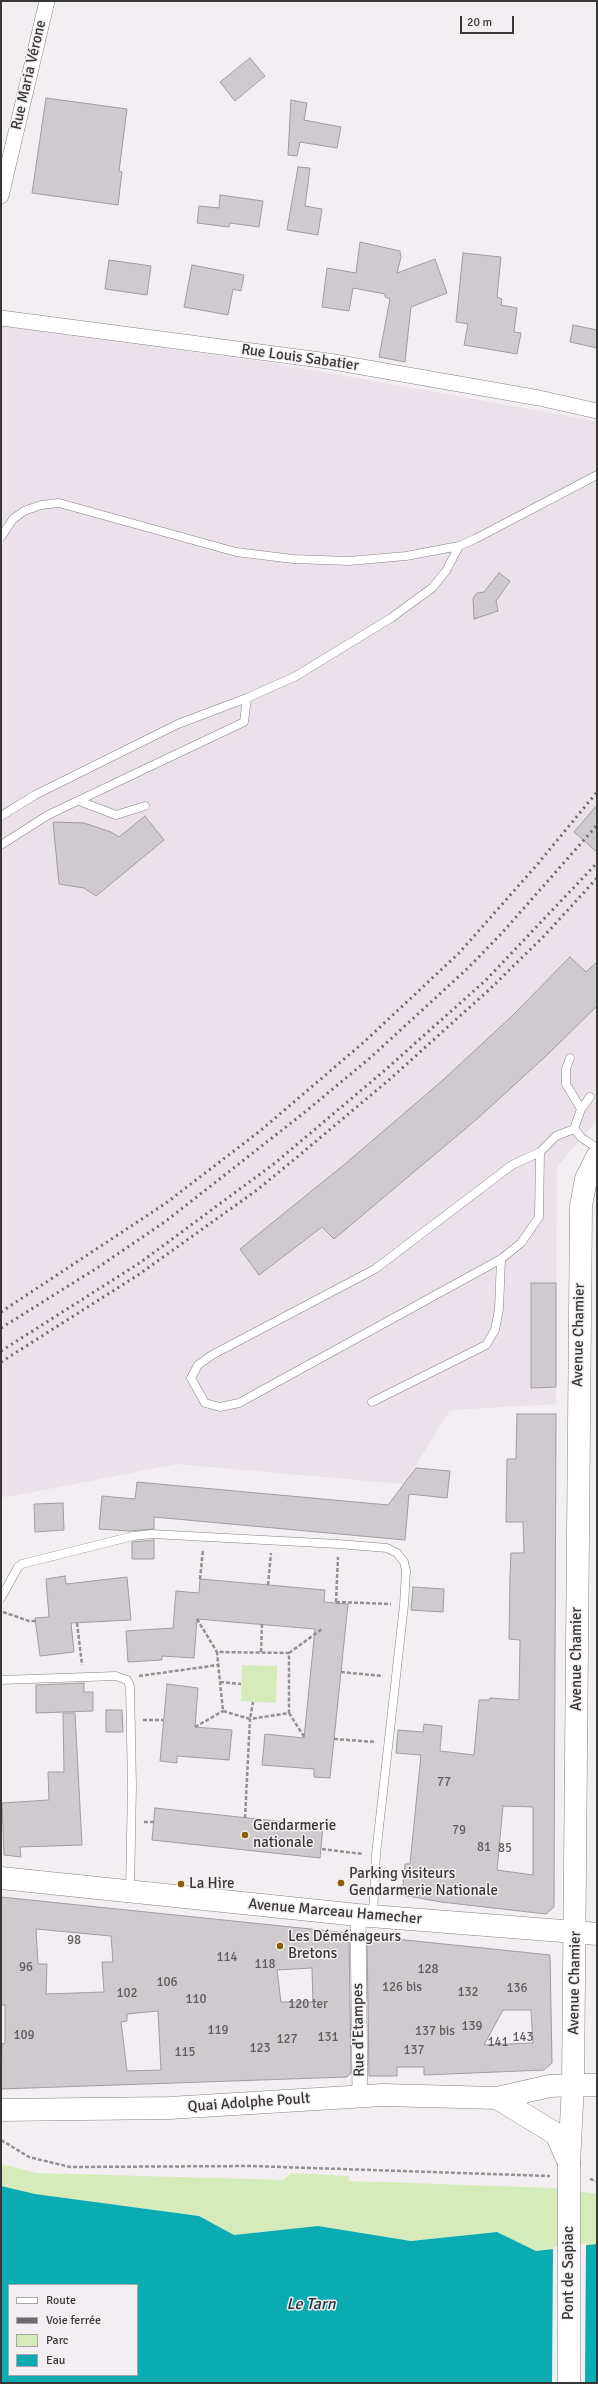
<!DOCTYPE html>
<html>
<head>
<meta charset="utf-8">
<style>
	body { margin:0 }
	#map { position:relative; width:598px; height:2384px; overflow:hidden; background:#f2eef2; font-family:Signika,sans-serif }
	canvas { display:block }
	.frame { position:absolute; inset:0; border:2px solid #383738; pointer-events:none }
	.legend { position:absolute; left:8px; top:2284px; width:130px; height:92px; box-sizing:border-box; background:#f2eef2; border:1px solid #a8a5a8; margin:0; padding:5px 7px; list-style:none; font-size:12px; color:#383738 }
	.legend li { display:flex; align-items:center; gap:8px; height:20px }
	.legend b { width:20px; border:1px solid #a8a5a8 }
	.scale { position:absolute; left:460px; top:16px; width:54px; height:18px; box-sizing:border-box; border:2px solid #383738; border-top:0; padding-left:5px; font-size:12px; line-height:14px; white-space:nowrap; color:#383738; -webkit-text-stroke:3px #f2eef2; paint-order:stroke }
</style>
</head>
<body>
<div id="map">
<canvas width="598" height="2384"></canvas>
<div class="frame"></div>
<ul class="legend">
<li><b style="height:5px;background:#fff"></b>Route</li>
<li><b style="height:5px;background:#6c6a6c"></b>Voie ferrée</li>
<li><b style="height:11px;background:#d6ebba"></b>Parc</li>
<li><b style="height:11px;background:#0babb2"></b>Eau</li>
</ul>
<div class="scale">20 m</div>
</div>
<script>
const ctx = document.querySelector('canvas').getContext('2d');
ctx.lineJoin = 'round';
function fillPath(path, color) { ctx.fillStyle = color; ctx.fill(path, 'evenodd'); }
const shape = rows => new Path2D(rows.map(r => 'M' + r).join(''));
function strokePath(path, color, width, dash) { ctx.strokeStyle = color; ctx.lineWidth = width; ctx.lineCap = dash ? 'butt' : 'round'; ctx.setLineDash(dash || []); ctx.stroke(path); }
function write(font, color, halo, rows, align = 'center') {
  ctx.font = font + ' Signika,sans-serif'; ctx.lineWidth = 3; ctx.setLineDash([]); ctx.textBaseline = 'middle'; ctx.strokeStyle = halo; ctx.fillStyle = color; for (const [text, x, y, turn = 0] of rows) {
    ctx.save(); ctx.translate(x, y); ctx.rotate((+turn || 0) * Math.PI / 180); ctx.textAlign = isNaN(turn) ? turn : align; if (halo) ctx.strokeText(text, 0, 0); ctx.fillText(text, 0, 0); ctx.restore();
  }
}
const built = shape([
	[1,326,273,363,597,421,597,1120,557,1167,556,1404,450,1410,404,1484,176,1464,8,1497,1,1496]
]);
const green = shape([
	[242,1665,277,1666,276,1703,241,1701],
	[1,2164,36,2173,283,2180,292,2173,349,2176,349,2181,554,2188,597,2194,597,2244,536,2251,497,2232,411,2241,318,2226,234,2235,199,2216,35,2194,1,2186]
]);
const water = shape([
	[1,2186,35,2194,199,2216,234,2235,318,2226,411,2241,497,2232,536,2251,597,2244,597,2383,1,2383],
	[9,2285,137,2285,137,2375,9,2375]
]);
const pier = shape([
	[586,2243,585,2383,552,2383,553,2247]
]);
const building = shape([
	[250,58,265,76,235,101,220,82,250,58],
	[46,98,127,109,119,171,122,172,118,205,32,193,46,98],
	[291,100,307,103,304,120,341,127,337,148,300,142,297,156,288,155,291,100],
	[298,167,310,168,305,206,322,209,318,235,287,230,298,167],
	[220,195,263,201,259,227,230,223,229,227,197,223,199,206,219,208,220,195],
	[360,242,400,251,401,257,397,273,435,259,447,293,411,307,405,362,379,357,390,299,385,297,385,294,353,288,349,311,322,307,327,268,356,273,360,242],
	[463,253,501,257,497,297,502,299,501,305,517,308,514,332,521,333,517,354,464,345,468,324,456,322,463,253],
	[109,260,151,266,147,295,105,289,109,260],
	[192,265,244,275,241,291,233,289,228,315,184,307,192,265],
	[573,325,597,330,597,348,570,342,573,325],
	[499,573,510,581,496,601,498,611,474,619,473,598,477,593,484,592,499,573],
	[597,805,597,852,574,832,597,805],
	[145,816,164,840,96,896,84,888,59,884,53,822,84,823,111,832,119,837,145,816],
	[570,957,586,972,597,962,597,1006,547,1055,477,1119,334,1239,322,1227,259,1275,240,1249,345,1164,443,1080,512,1016,570,957],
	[531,1283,556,1283,556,1387,531,1388,531,1283],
	[517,1414,556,1414,554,1907,546,1914,441,1902,402,1895,405,1864,410,1864,421,1755,396,1753,398,1730,423,1732,424,1724,442,1726,440,1751,474,1755,479,1700,489,1700,490,1698,519,1700,520,1640,509,1639,510,1576,511,1553,524,1553,523,1522,506,1522,507,1459,516,1459,517,1414],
	[503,1806,533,1807,533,1875,497,1870,503,1806],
	[416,1468,450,1471,447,1498,409,1494,405,1540,154,1517,154,1529,129,1531,99,1529,102,1496,135,1499,137,1482,388,1505,416,1468],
	[63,1503,64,1530,35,1532,34,1504,63,1503],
	[154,1540,154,1559,132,1559,132,1542,154,1540],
	[65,1576,66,1584,127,1577,131,1620,71,1623,74,1652,40,1656,35,1618,49,1617,46,1579,65,1576],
	[200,1579,325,1590,324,1602,348,1604,330,1778,314,1777,314,1769,262,1765,265,1734,304,1738,315,1629,197,1619,194,1658,162,1656,162,1660,128,1662,126,1631,173,1628,176,1591,199,1593,200,1579],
	[413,1587,444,1589,443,1612,411,1610,413,1587],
	[84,1683,84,1692,93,1692,93,1711,36,1713,36,1685,84,1683],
	[167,1684,198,1688,195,1727,232,1730,229,1760,177,1756,177,1763,160,1761,167,1684],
	[106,1710,122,1710,123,1732,106,1732,106,1710],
	[63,1713,75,1713,82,1845,20,1847,21,1857,4,1855,2,1803,49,1800,48,1772,64,1772,63,1713],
	[155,1808,323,1826,320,1858,152,1840,155,1808],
	[1,1897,349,1933,351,2073,347,2077,1,2089,2,2044,5,2043,5,2005,1,2005,1,1897],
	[36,1929,111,1936,113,1962,102,1962,104,1992,46,1994,47,1964,38,1964,36,1929],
	[312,1968,313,2002,281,2002,277,1970,312,1968],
	[158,2011,161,2070,127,2071,121,2022,127,2021,127,2014,158,2011],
	[367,1936,550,1955,552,2063,544,2070,424,2075,424,2067,397,2067,397,2076,369,2076,367,1936],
	[503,2010,531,2010,533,2043,484,2045,503,2010]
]);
const path = shape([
	[200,1579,203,1549],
	[268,1585,271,1553],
	[336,1602,391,1604],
	[336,1602,338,1557],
	[3,1612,29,1621,36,1621],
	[197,1619,217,1652],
	[77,1623,82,1665],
	[261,1652,262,1624],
	[289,1653,322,1629],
	[341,1672,383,1676],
	[139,1676,218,1665],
	[220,1682,241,1684],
	[289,1713,305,1738],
	[143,1720,163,1720],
	[195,1727,223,1711],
	[334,1739,376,1742],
	[245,1818,250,1719,289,1713,289,1653,217,1652,223,1711,250,1719,253,1702],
	[144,1822,154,1822],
	[322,1849,363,1854],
	[1,2140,29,2157,70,2167,252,2166,550,2176],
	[590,2179,597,2181]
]);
const lane = shape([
	[1,537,13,519,24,511,41,505,59,503,236,552,293,559,349,561,406,556,459,546,475,539,597,475],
	[79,801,116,815,145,806],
	[1,816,35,795,178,724,247,698],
	[1,845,48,815,244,722,247,698,296,676,391,618,432,588,446,571,459,546],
	[570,1058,566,1069,566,1084,581,1109,590,1097],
	[574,1129,581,1109],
	[540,1152,539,1217,521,1243,501,1259,239,1403,220,1407,205,1403,191,1378,198,1365,212,1355,375,1269,512,1165,540,1152,556,1136,574,1129,582,1138,597,1148],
	[372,1402,486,1345,495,1330,499,1309,501,1259],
	[1,1598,18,1567,22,1564,133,1536,152,1534,338,1544,387,1548,397,1553,404,1562,406,1571,404,1605,376,1854,373,1915],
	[1,1680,116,1676,127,1680,130,1686,132,1786,130,1890]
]);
const street = shape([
	[1,196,47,1],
	[1,318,328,361,539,398,597,411],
	[358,1915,360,2096]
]);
const secondary = shape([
	[575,1932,597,1934],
	[569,2163,573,2085,597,2085]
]);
const primary = shape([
	[1,1878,358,1915,575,1932],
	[497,2098,556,2134,569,2163],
	[1,2110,170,2108,383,2095,497,2098,550,2086,573,2085,581,1206,586,1179,597,1157]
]);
const rail = shape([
	[1,1312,166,1203,260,1131,364,1042,459,953,536,866,597,792],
	[1,1328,97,1268,166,1221,305,1112,370,1058,468,968,501,934,597,825],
	[1,1351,141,1262,275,1163,384,1071,486,980,597,863],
	[1,1362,138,1275,257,1190,296,1158,390,1079,491,988,545,935,597,878]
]);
const secondaryBridge = shape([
	[569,2383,569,2163]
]);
const markers = [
	[245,1835,4,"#895c00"],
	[341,1883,4,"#895c00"],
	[181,1884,4,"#895c00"],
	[280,1946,4,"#895c00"]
];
const numberNames = [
	["77",444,1783],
	["79",459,1831],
	["81",484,1848],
	["85",505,1849],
	["98",74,1941],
	["114",227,1958],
	["118",265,1965],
	["96",26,1968],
	["128",428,1970],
	["106",167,1983],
	["126 bis",402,1988],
	["136",517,1989],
	["132",468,1993],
	["102",127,1994],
	["110",196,2000],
	["120 ter",308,2005],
	["139",472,2027],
	["119",218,2031],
	["137 bis",435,2032],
	["109",24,2036],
	["131",328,2038],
	["143",523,2038],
	["127",287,2040],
	["141",498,2043],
	["123",260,2049],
	["137",414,2051],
	["115",185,2053]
];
const streetNames = [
	["Rue Maria Vérone",29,75,-77],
	["Rue Louis Sabatier",300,358,8],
	["Avenue Chamier",579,1335,-89],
	["Avenue Chamier",577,1659,-90],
	["Avenue Marceau Hamecher",335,1912,5],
	["Avenue Chamier",575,1983,-89],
	["Rue d'Etampes",359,2030,-91],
	["Quai Adolphe Poult",249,2103,-4],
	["Pont de Sapiac",569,2273,-90]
];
const poiNames = [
	["Gendarmerie",253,1826],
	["nationale",253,1843],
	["Parking visiteurs",349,1874],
	["Gendarmerie Nationale",349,1891],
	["La Hire",189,1884],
	["Les Déménageurs",288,1937],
	["Bretons",288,1954]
];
const waterNames = [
	["Le Tarn",311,2305]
];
fillPath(built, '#ebe1ea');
fillPath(green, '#d6ebba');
fillPath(water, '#0babb2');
fillPath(pier, '#f2eef2');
fillPath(building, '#cecace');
strokePath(building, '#9f9c9f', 1);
strokePath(lane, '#858185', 9);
strokePath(street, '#858185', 16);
strokePath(secondary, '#858185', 23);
strokePath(primary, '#858185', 23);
strokePath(path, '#929092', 2.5, [4, 2]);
strokePath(lane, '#fff', 8);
strokePath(street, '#fff', 15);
strokePath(secondary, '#fff', 22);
strokePath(primary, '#fff', 22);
strokePath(rail, '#6c6a6c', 3, [2, 4]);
strokePath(secondaryBridge, '#858185', 23, []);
strokePath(secondaryBridge, '#fff', 22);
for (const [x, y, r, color] of markers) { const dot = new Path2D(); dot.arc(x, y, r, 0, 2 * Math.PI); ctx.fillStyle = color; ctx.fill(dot); strokePath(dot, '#f2eef2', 1.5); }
write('13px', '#5e5c5e', null, numberNames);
write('15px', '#383738', '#f2eef2', streetNames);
write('15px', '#383738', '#f2eef2', poiNames, 'left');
write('italic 16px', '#1e3536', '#f2eef2', waterNames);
</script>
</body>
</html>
